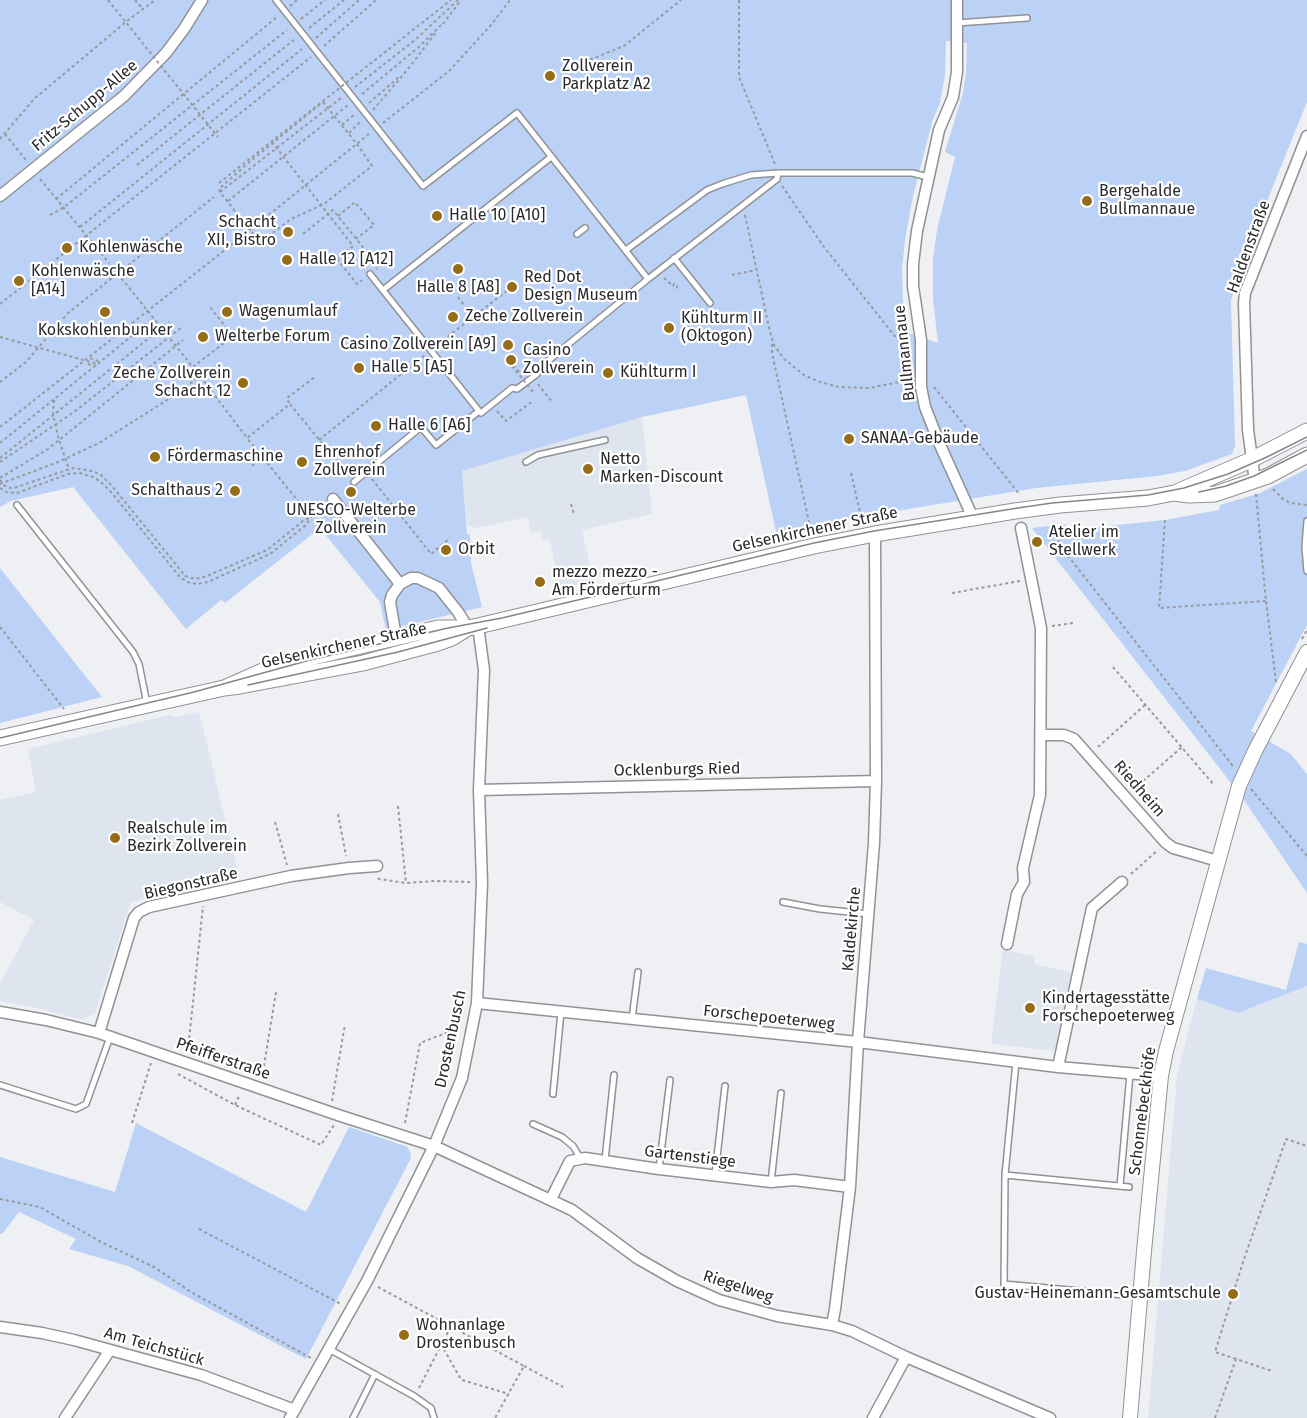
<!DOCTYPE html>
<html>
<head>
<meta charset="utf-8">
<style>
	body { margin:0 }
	canvas { display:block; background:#eef0f4 }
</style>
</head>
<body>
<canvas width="1307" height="1418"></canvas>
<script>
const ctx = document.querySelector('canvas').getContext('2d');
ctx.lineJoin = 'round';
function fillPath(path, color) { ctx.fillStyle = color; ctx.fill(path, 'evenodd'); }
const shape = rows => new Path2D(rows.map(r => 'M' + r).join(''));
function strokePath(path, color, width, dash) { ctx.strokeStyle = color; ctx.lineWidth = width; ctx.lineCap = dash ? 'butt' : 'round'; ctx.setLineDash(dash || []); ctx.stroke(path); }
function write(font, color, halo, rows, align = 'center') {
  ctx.font = font + ' "Fira Sans",sans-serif'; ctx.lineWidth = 4.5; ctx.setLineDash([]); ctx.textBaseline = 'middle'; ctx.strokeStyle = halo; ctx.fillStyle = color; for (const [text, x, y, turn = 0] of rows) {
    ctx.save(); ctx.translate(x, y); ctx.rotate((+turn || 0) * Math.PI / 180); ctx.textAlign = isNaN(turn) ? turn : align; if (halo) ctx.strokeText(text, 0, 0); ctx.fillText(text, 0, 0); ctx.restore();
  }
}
const built = shape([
	[642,417,652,514,582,530,593,581,560,589,550,540,543,541,541,531,531,533,528,517,476,528,467,525,462,471],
	[199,712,239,876,131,902,95,1013,83,1020,37,1008,0,1001,0,984,34,920,0,902,0,800,36,792,28,749,169,715,176,717],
	[1003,949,1035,957,1034,964,1071,972,1057,1051,991,1044],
	[1307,986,1307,1418,1148,1418,1177,1076,1197,999,1238,1013]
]);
const green = shape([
	[0,0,1307,0,1307,102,1273,186,1231,300,1235,446,1232,454,1185,471,1157,476,1036,488,848,519,777,536,746,395,642,417,462,471,467,534,470,534,471,563,482,607,386,630,380,602,320,528,225,603,221,600,186,629,73,487,11,501,0,507],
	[946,41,967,43,966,73,963,93,945,152,955,157,937,230,933,260,933,299,938,343,909,333,903,301,902,269,905,240,913,196,933,119,940,103,945,75],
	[1307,469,1307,625,1251,731,1291,754,1307,774,1307,893,1242,797,1032,528,1065,524,1069,530,1165,520,1219,510,1220,505,1260,493],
	[0,568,102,697,0,723],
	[1299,942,1307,944,1307,986,1238,1013,1197,999,1206,968,1286,990],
	[136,1123,306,1212,349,1127,402,1145,407,1147,410,1151,411,1157,410,1160,306,1359,128,1266,69,1249,76,1239,19,1212,2,1234,0,1234,0,1157,115,1192]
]);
const path = shape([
	[135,0,143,9],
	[739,0,739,77,775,164],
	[290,6,297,0],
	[301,19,325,0],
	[443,24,461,0],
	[309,28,344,0],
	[316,38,359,0],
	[324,46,376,0],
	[579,64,624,46,681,0],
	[355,87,415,40,458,0],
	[362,94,420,46,443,23],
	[323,102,357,144,372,166,324,204,291,219,262,241,255,232,253,234,220,192,219,189,247,164,323,102],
	[369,103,399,77],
	[373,110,408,69,437,31],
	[383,123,449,71,491,25,510,0],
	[342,125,355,114],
	[349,133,360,122],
	[5,134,26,160],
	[0,139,34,99,127,21,155,0],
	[137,165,295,39],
	[40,179,109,263],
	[782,186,824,247,909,354],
	[220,192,341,98],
	[56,199,277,17],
	[228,201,348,105],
	[50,215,63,208,287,30],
	[745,215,770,332,774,345,784,359,804,375,817,381,838,387,869,388,910,380],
	[338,216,355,202,374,225,356,239],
	[80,227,302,49],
	[250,230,369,134],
	[303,234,333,210,379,267,376,269],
	[337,259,357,284,362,280],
	[114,269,200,376,247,438],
	[732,275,756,270],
	[664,278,673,286,674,284,677,285,677,290],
	[458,297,473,317],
	[0,304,311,57],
	[0,337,98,364],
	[438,344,508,290],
	[772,344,772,353,811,531],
	[90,358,101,362],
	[88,364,96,366],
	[513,365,521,374],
	[193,367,233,336,209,306],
	[0,382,26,362,68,313,214,197],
	[538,384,553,403],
	[934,387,1020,495],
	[54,400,53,415,59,440,69,469],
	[289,403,287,398,316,376],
	[497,411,506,421,533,401],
	[0,427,244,235],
	[319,440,425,355],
	[0,443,154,318],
	[0,458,169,322],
	[0,462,74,412,182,327],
	[252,466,262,457],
	[851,473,862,521],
	[0,478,48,449,183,340],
	[372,479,431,554,450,538],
	[0,480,5,486,10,488,14,488,73,468,93,471,101,475,112,486,178,567,185,576,195,579,207,576,267,550,303,521,311,517,247,438,290,404,348,475],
	[0,484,58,462,99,443,172,397,207,371],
	[0,488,6,492,17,493,68,474,80,473,93,477,101,482,111,492,179,576,187,582,197,584,208,582,221,576,270,554,306,525,311,517,324,507],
	[1273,489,1283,499,1290,503,1307,505],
	[1256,494,1266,601,1276,682],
	[571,504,574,514],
	[1165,520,1159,608,1266,601],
	[1054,523,1057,538,1061,547,1233,766],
	[952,593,1020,581],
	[1052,626,1073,623],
	[0,627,64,709],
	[1302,639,1307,630],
	[1113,667,1214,785],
	[1098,747,1145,705],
	[1134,789,1182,747],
	[1251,789,1307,856],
	[398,806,406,883],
	[338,814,346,856],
	[275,822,287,865],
	[1131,874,1158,850],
	[378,878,379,879,406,883,435,881,470,882],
	[188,1050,203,906],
	[178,1074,235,1105,321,1145,334,1125],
	[262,1078,276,992],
	[332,1101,345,1024],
	[235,1105,240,1094],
	[132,1123,151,1063],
	[405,1123,420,1043,459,1028],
	[0,1199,40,1207,101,1242,154,1267,191,1292,311,1358],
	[199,1229,341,1304],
	[378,1287,524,1366,495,1418],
	[441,1344,459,1376,462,1380,509,1394],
	[1236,1359,1215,1352,1243,1262,1286,1139,1307,1146],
	[524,1366,563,1387],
	[419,1388,451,1326],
	[1215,1418,1236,1359,1272,1371]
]);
const service = shape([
	[276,0,423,186,517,113,648,279],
	[957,23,1027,18],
	[577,234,585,228],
	[626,250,707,190,722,184,751,175,778,173,912,173,928,177],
	[674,258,710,303],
	[370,274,479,411],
	[383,290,551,157],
	[526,462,538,455,605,440],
	[354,482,421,427,436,445,479,411,481,413,512,388,517,389,537,374,538,369,648,279,777,179,778,173],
	[17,505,133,652,139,664,147,704],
	[1307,521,1305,547,1307,571],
	[783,902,820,909,869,914],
	[632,1019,638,972],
	[1016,1062,1005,1175,1004,1284,1124,1295],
	[0,1085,76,1109,86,1104,110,1037],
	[553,1094,561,1012],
	[533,1124,562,1137,573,1146,581,1159],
	[605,1160,614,1075],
	[659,1169,670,1080],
	[715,1175,725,1086],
	[1005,1175,1129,1187],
	[771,1182,781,1093],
	[1120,1186,1130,1074],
	[329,1349,414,1396,431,1408,434,1418],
	[353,1418,375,1374]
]);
const minor = shape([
	[957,0,957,72,953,97,939,130,917,231,913,264,913,286,921,340,921,387,925,407,940,445,973,518],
	[0,196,124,96,166,53,184,29,202,0],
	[1255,481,1248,430,1244,303,1245,293,1307,136],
	[333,499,400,584],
	[396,637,390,602,392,595,400,584,411,578,418,578,439,588,458,612,468,628],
	[1041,735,1064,735,1074,739,1165,842,1173,848,1218,861],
	[479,790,876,781],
	[1007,944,1017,894,1024,882,1023,868,1040,795,1041,628,1021,528],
	[477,1003,858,1042,1058,1067,1161,1076],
	[0,1012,46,1020,99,1033,341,1116,434,1146,572,1210,637,1258,677,1281,719,1300,777,1316,832,1325,852,1331,906,1357,1050,1418],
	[99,1033,134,918,139,912,149,907,291,876,349,868,377,866],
	[1058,1067,1092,908,1122,882],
	[551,1199,570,1161,585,1158,659,1169,771,1182,794,1180,850,1187],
	[832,1325,835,1309,850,1187,858,1042,874,843,876,781,875,534],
	[0,1327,42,1333,74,1340,201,1375,295,1410],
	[65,1418,110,1350],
	[290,1418,367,1281,434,1146,462,1078,477,1003,482,883,479,790,484,670,478,626],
	[873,1418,906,1357]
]);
const tertiary = shape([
	[1130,1418,1144,1251,1161,1076,1166,1051,1239,786,1255,751,1307,652]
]);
const secondary = shape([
	[1177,492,1251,460,1307,431],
	[224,688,267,669,309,658,438,628,468,628,478,626,814,546,875,534,1015,511,1060,505,1148,498,1174,493,1189,495,1215,494,1268,476,1307,455],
	[0,738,224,688,240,686,363,663,438,643,452,638,468,628]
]);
const tram = shape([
	[1199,492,1226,486,1254,476,1307,450],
	[248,685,398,652,487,628],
	[0,738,194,692,310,660,448,628,502,618,582,599,814,543,874,531,1018,508,1052,503,1148,495,1184,488,1228,474,1267,457,1307,437]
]);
const pathBridge = shape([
	[108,0,218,137],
	[272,142,353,246,337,259],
	[219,183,451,0],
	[512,366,534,393]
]);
const markers = [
	[550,76,6,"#956c17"],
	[1087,201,6,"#956c17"],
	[437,216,6,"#956c17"],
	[288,232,6,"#956c17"],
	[67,248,6,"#956c17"],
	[287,260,6,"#956c17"],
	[458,269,6,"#956c17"],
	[19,281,6,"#956c17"],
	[512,287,6,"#956c17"],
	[105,312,6,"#956c17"],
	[227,312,6,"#956c17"],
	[453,317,6,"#956c17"],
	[669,328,6,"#956c17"],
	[203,337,6,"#956c17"],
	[508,345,6,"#956c17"],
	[511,360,6,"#956c17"],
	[359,368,6,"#956c17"],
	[608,373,6,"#956c17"],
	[243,383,6,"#956c17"],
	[376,426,6,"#956c17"],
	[849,439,6,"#956c17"],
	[155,457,6,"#956c17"],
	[302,462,6,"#956c17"],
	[588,469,6,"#956c17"],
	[235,491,6,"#956c17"],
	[351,492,6,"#956c17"],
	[1037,542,6,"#956c17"],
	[446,550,6,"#956c17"],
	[540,582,6,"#956c17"],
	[115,838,6,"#956c17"],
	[1030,1008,6,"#956c17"],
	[1233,1294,6,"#956c17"],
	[404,1335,6,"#956c17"]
];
const poiNames = [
	["Zollverein",562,67],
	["Parkplatz A2",562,85],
	["Bergehalde",1099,192],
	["Bullmannaue",1099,210],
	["Halle 10 [A10]",449,216],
	["Schacht",276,223,"right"],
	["XII, Bistro",276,241,"right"],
	["Kohlenwäsche",79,248],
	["Halle 12 [A12]",299,260],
	["Kohlenwäsche",31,272],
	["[A14]",31,290],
	["Red Dot",524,278],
	["Design Museum",524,296],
	["Halle 8 [A8]",458,288,"center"],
	["Wagenumlauf",239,312],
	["Zeche Zollverein",465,317],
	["Kühlturm II",681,319],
	["(Oktogon)",681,337],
	["Kokskohlenbunker",105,331,"center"],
	["Welterbe Forum",215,337],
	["Casino Zollverein [A9]",496,345,"right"],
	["Casino",523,351],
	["Zollverein",523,369],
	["Halle 5 [A5]",371,368],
	["Kühlturm I",620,373],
	["Zeche Zollverein",231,374,"right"],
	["Schacht 12",231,392,"right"],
	["Halle 6 [A6]",388,426],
	["SANAA-Gebäude",861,439],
	["Ehrenhof",314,453],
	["Zollverein",314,471],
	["Fördermaschine",167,457],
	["Netto",600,460],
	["Marken-Discount",600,478],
	["Schalthaus 2",223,491,"right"],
	["UNESCO-Welterbe",351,511,"center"],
	["Zollverein",351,529,"center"],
	["Atelier im",1049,533],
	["Stellwerk",1049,551],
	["Orbit",458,550],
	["mezzo mezzo -",552,573],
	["Am Förderturm",552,591],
	["Realschule im",127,829],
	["Bezirk Zollverein",127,847],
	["Kindertagesstätte",1042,999],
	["Forschepoeterweg",1042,1017],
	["Gustav-Heinemann-Gesamtschule",1221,1294,"right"],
	["Wohnanlage",416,1326],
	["Drostenbusch",416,1344]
];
const streetNames = [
	["Fritz-Schupp-Allee",85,106,-40],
	["Haldenstraße",1249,247,-70],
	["Bullmannaue",905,353,-96],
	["Gelsenkirchener Straße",815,530,-12],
	["Gelsenkirchener Straße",344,646,-12],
	["Ocklenburgs Ried",677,770,-1],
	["Riedheim",1139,789,49],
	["Biegonstraße",191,884,-13],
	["Kaldekirche",852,929,-85],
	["Forschepoeterweg",769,1018,6],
	["Drostenbusch",451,1039,-78],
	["Pfeifferstraße",223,1059,19],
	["Schonnebeckhöfe",1143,1111,-83],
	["Gartenstiege",690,1157,7],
	["Riegelweg",738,1287,18],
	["Am Teichstück",154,1347,16]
];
fillPath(built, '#dfe5ef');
fillPath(green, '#bbd1f6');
strokePath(service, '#919295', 8);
strokePath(minor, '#919295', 13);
strokePath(tertiary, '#919295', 16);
strokePath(secondary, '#919295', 17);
strokePath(path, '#98999c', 2, [3, 3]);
strokePath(service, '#fff', 5);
strokePath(minor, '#fff', 10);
strokePath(tertiary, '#fff', 14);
strokePath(secondary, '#fff', 15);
strokePath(tram, '#858689', 1.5);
strokePath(pathBridge, '#98999c', 2, [3, 3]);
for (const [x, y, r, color] of markers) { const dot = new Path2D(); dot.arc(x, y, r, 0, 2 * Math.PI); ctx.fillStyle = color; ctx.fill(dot); strokePath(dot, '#fff', 2); }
write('16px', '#2a2a2c', '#fff', poiNames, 'left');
write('16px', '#2a2a2c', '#fff', streetNames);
</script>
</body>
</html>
